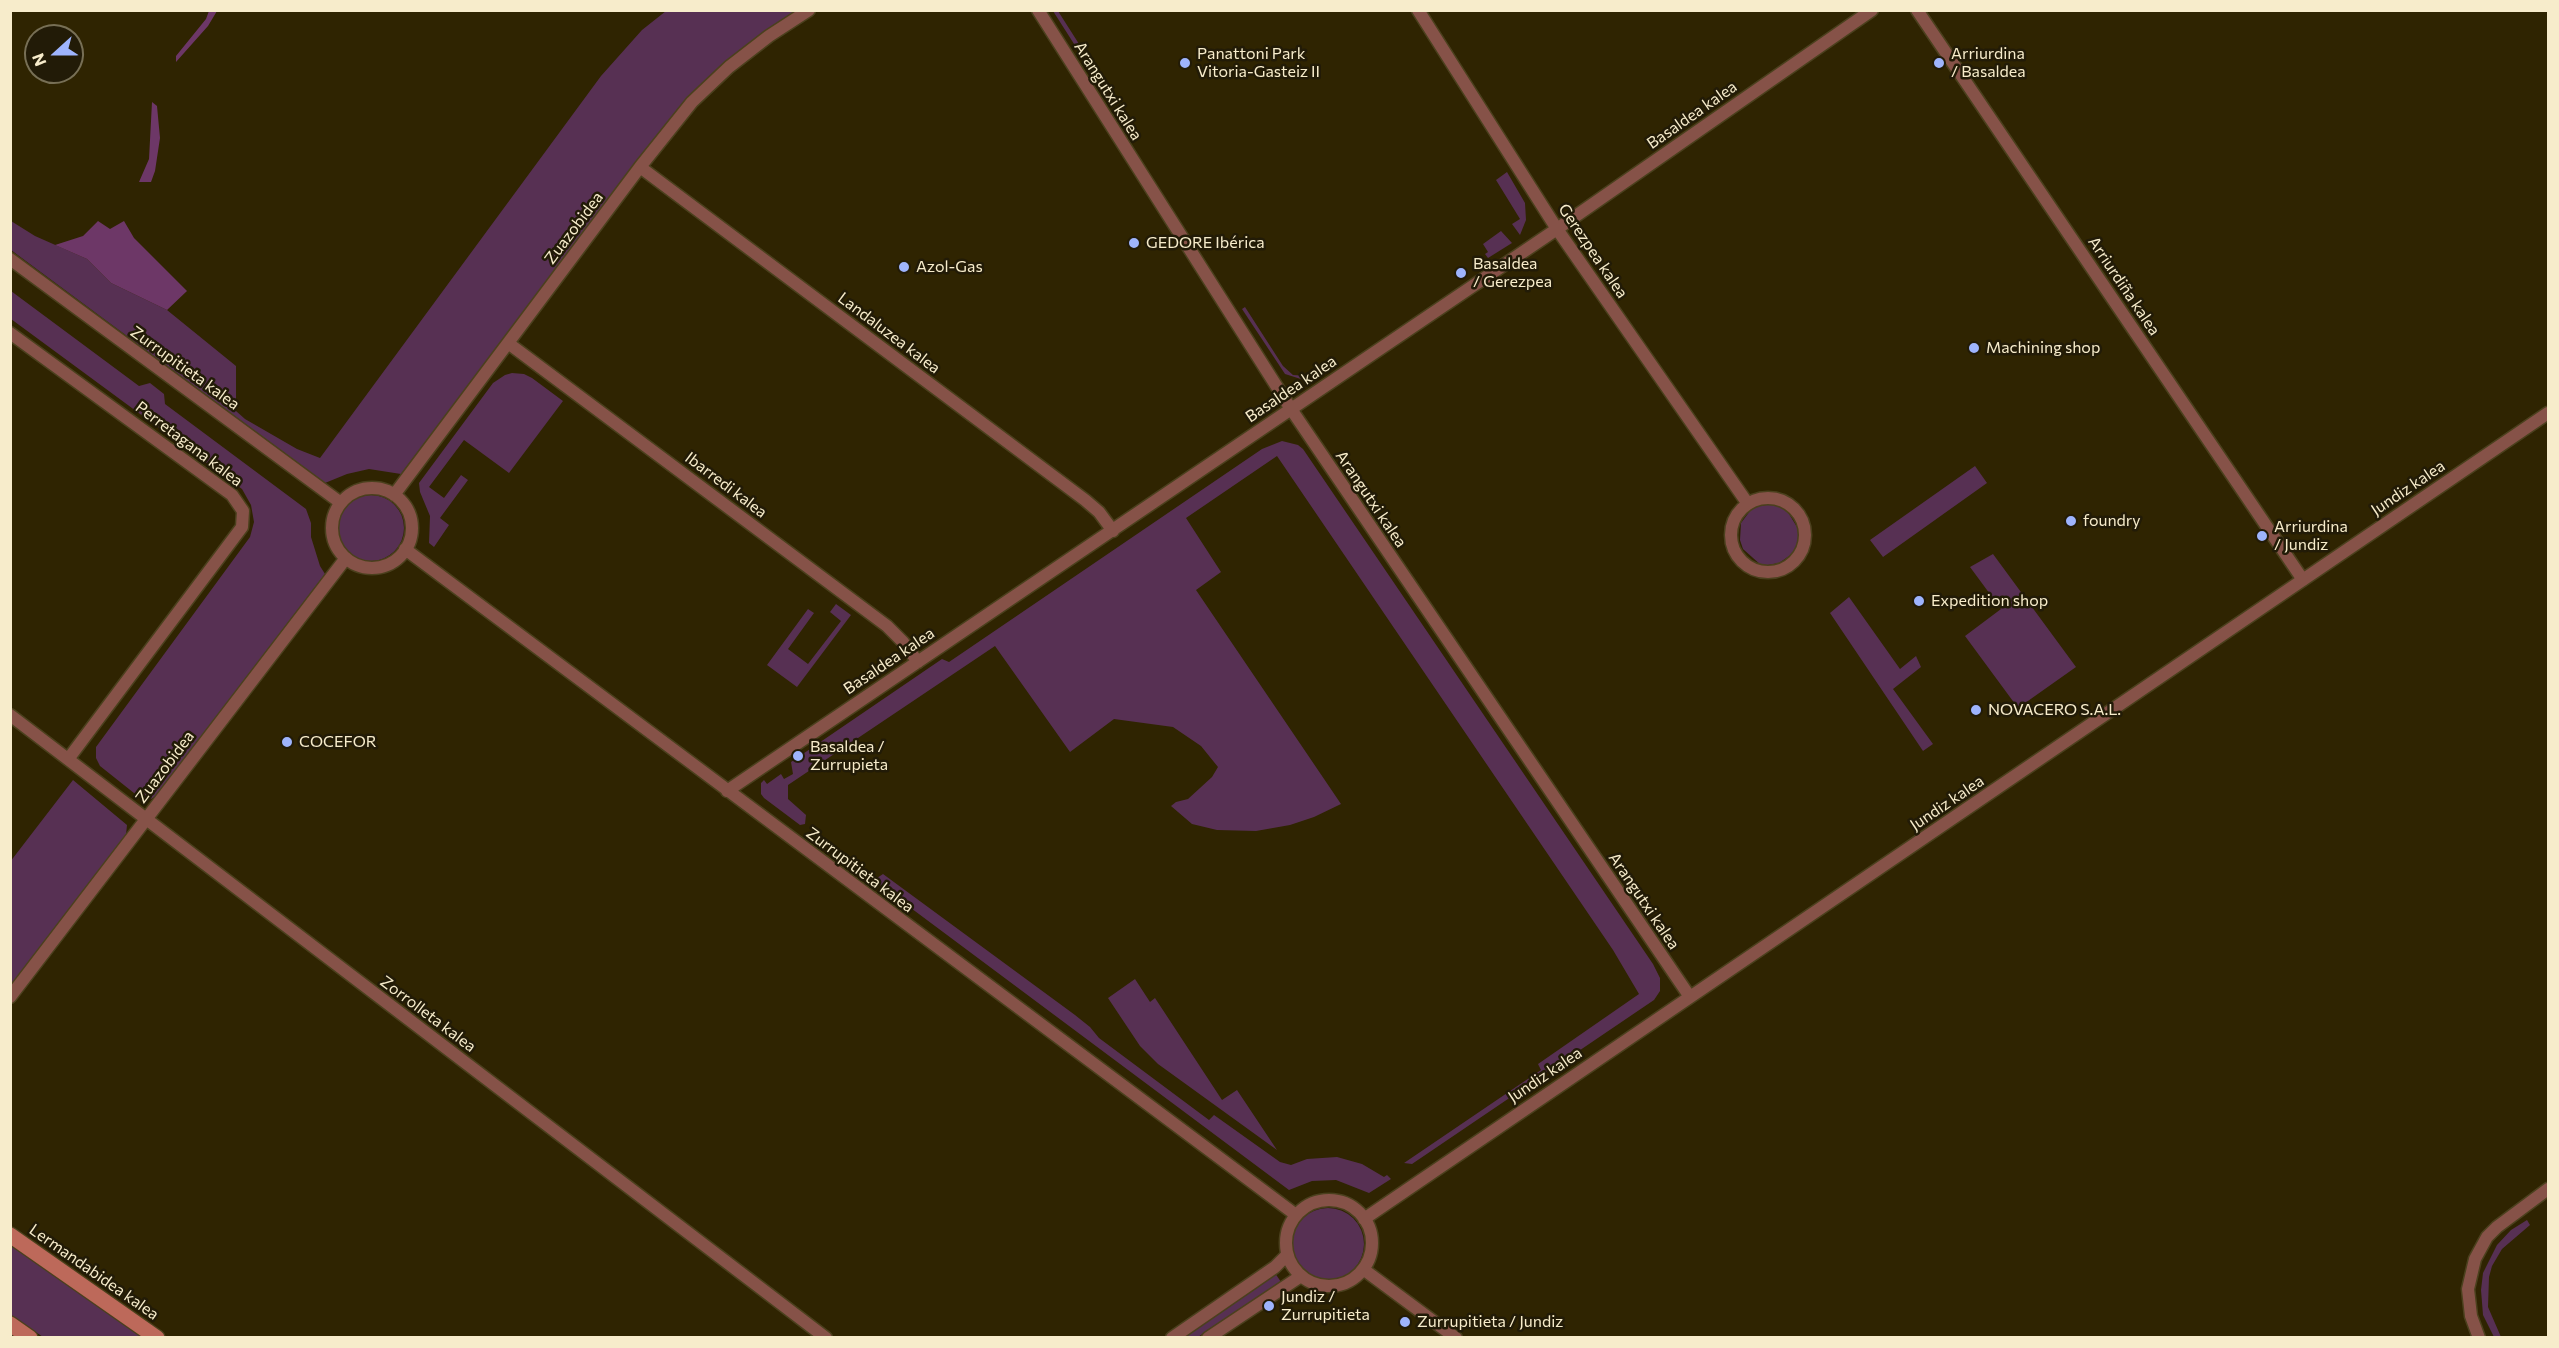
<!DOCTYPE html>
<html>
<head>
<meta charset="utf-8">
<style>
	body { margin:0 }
	#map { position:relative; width:2559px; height:1348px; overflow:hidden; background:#2f2401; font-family:Commissioner,sans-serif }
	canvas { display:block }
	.frame { position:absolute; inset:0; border:12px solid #f7eccb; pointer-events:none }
	.north { position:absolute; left:24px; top:24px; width:60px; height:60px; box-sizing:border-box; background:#221b07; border:2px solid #776f55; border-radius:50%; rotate:249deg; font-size:16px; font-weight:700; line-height:24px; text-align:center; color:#f7eccb }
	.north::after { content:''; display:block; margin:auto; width:21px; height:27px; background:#9eb4fd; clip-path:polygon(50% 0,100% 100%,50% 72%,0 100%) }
</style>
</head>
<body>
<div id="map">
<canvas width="2559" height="1348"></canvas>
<div class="frame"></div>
<div class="north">N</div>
</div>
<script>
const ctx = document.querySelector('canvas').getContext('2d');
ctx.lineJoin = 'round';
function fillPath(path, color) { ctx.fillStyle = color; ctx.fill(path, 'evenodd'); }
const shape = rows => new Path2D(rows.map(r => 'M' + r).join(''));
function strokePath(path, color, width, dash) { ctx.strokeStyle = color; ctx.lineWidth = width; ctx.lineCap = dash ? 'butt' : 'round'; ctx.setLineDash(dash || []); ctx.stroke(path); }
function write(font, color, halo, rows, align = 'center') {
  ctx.font = font + ' Commissioner,sans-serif'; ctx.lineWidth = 5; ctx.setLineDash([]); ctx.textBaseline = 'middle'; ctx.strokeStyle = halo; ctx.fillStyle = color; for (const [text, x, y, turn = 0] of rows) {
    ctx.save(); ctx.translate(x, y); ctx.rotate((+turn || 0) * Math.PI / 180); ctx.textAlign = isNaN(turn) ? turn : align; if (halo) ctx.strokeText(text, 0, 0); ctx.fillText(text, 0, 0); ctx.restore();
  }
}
const green = shape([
	[666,11,798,11,730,59,696,90,675,113,401,474,369,469,347,474,325,483,11,250,11,221,35,236,87,259,111,283,167,310,236,366,236,411,245,419,297,449,320,458,601,76,642,30],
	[1053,11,1058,11,1109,91,1106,94],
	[1507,172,1525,203,1526,220,1520,235,1512,224,1520,219,1496,180],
	[1501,231,1512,243,1488,258,1485,254,1488,252,1483,244],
	[11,291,139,386,150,383,164,394,165,404,306,509,311,523,311,537,320,566,325,574,156,796,151,799,144,801,100,766,96,758,96,747,250,537,254,522,251,505,242,489,11,319],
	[1245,307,1283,366,1293,375,1307,376,1326,363,1329,366,1304,380,1285,374,1242,309],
	[512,373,524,374,532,378,563,401,509,473,464,440,429,487,444,498,461,475,468,480,440,518,449,525,434,547,429,543,430,516,420,492,419,483,493,383,505,375],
	[1282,441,1298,445,1303,449,1653,964,1660,978,1660,991,1654,1000,1412,1164,1404,1163,1541,1070,1538,1064,1639,994,1613,950,1277,456,1186,518,1221,572,1196,590,1341,804,1314,817,1290,825,1256,831,1217,830,1192,824,1171,806,1176,802,1188,799,1212,777,1218,767,1201,746,1173,727,1114,719,1070,752,995,646,788,785,788,799,806,815,805,824,800,825,764,798,761,794,761,783,764,780,767,784,781,774,784,779,793,774,791,762,942,659,949,662,1262,449],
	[1975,466,1987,483,1883,557,1870,540],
	'338 528a33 33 0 1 1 66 0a33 33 0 1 1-66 0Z',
	[1772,504,1786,509,1800,532,1799,543,1792,554,1779,563,1762,566,1743,549,1740,540,1741,523,1753,507],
	[1993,554,2076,667,2018,708,1965,636,2001,609,1970,567],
	[1849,597,1900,669,1916,656,1921,667,1893,689,1933,744,1923,751,1830,613],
	[836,604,851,615,797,687,767,665,808,609,814,613,788,649,808,664,841,621,830,612],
	[73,780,127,825,126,835,10,987,10,862],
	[883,874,1075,1015,1090,1027,1099,1038,1209,1120,1214,1115,1280,1162,1291,1165,1307,1159,1337,1157,1362,1164,1384,1177,1387,1175,1391,1179,1369,1193,1336,1180,1312,1181,1289,1190,880,885,877,878],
	[1135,979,1150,1002,1155,998,1222,1100,1237,1090,1277,1150,1158,1064,1140,1046,1108,998],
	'1292 1244a36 36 0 1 1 72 0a36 36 0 1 1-72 0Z',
	[2527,1220,2530,1225,2502,1249,2492,1266,2489,1277,2488,1307,2501,1337,2494,1337,2483,1315,2481,1290,2483,1273,2497,1245,2511,1230],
	[10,1241,149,1337,43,1337,11,1315],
	[1275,1273,1281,1282,1198,1337,1180,1338]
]);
const forest = shape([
	[209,11,217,11,208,26,176,62,176,56,206,19],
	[152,102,157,106,160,138,155,171,151,182,139,182,149,159],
	[98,221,110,229,124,221,134,238,187,291,167,310,111,283,87,259,55,245,83,236]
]);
const street = shape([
	[1038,10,1291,409,1690,997],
	[1418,10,1557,229,1748,504],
	[1917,10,2303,580],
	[640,167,1085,500,1099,512,1113,531],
	[10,259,341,503],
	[10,333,232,495,243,511,242,527,69,758],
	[508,343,887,626,903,642,918,662],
	'332 528a40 40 0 1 1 80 0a40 40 0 1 1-80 0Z',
	[394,495,640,167,692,102,729,67,769,36,809,10],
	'1731 535a37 37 0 1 1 74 0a37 37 0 1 1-74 0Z',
	[405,549,1296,1215],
	[10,715,826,1338],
	[727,791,1557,229,1872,10],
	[10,997,346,558],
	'1286 1243a43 43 0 1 1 86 0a43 43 0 1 1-86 0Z',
	[1364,1219,2548,413],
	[1363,1269,1456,1338],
	[1172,1338,1275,1267,1287,1255],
	[1208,1338,1301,1276],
	[2479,1338,2471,1316,2468,1289,2475,1259,2487,1237,2497,1227,2548,1189]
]);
const secondary = shape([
	[10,1235,157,1338],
	[10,1324,30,1338]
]);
const markers = [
	[1185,63,6,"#9eb4fd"],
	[1939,63,6,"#9eb4fd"],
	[1134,243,6,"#9eb4fd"],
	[904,267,6,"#9eb4fd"],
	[1461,273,6,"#9eb4fd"],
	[1974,348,6,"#9eb4fd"],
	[2071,521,6,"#9eb4fd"],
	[2262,536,6,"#9eb4fd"],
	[1919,601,6,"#9eb4fd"],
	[1976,710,6,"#9eb4fd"],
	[287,742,6,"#9eb4fd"],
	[798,756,6,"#9eb4fd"],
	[1269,1306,6,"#9eb4fd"],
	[1405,1322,6,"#9eb4fd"]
];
const poiNames = [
	["Panattoni Park",1197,54],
	["Vitoria-Gasteiz II",1197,72],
	["Arriurdina",1951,54],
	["/ Basaldea",1951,72],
	["GEDORE Ibérica",1146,243],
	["Basaldea",1473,264],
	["/ Gerezpea",1473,282],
	["Azol-Gas",916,267],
	["Machining shop",1986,348],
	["foundry",2083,521],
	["Arriurdina",2274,527],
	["/ Jundiz",2274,545],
	["Expedition shop",1931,601],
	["NOVACERO S.A.L.",1988,710],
	["COCEFOR",299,742],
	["Basaldea /",810,747],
	["Zurrupieta",810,765],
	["Jundiz /",1281,1297],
	["Zurrupitieta",1281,1315],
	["Zurrupitieta / Jundiz",1417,1322]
];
const streetNames = [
	["Arangutxi kalea",1108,91,58],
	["Basaldea kalea",1692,115,-35],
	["Zuazobidea",574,228,-53],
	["Gerezpea kalea",1593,251,56],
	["Arriurdiña kalea",2124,286,56],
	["Landaluzea kalea",889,333,37],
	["Zurrupitieta kalea",185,368,36],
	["Basaldea kalea",1291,389,-34],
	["Perretagana kalea",189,444,37],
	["Ibarredi kalea",726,485,37],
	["Jundiz kalea",2408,488,-34],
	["Arangutxi kalea",1371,499,56],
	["Basaldea kalea",889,661,-34],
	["Zuazobidea",165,767,-53],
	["Jundiz kalea",1947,803,-34],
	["Zurrupitieta kalea",860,870,37],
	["Arangutxi kalea",1644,901,56],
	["Zorrolleta kalea",428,1014,37],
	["Jundiz kalea",1545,1075,-34],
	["Lermandabidea kalea",94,1272,35]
];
fillPath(green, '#573053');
fillPath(forest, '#6d3767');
strokePath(street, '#4b401d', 15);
strokePath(secondary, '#4b401d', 18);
strokePath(street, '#865248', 12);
strokePath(secondary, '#bd695a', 15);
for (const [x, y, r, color] of markers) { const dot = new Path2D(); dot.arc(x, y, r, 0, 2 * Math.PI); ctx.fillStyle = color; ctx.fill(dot); strokePath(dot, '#221b07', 2); }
write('16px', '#f7eccb', '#221b07', poiNames, 'left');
write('16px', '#f7eccb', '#221b07', streetNames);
</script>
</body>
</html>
